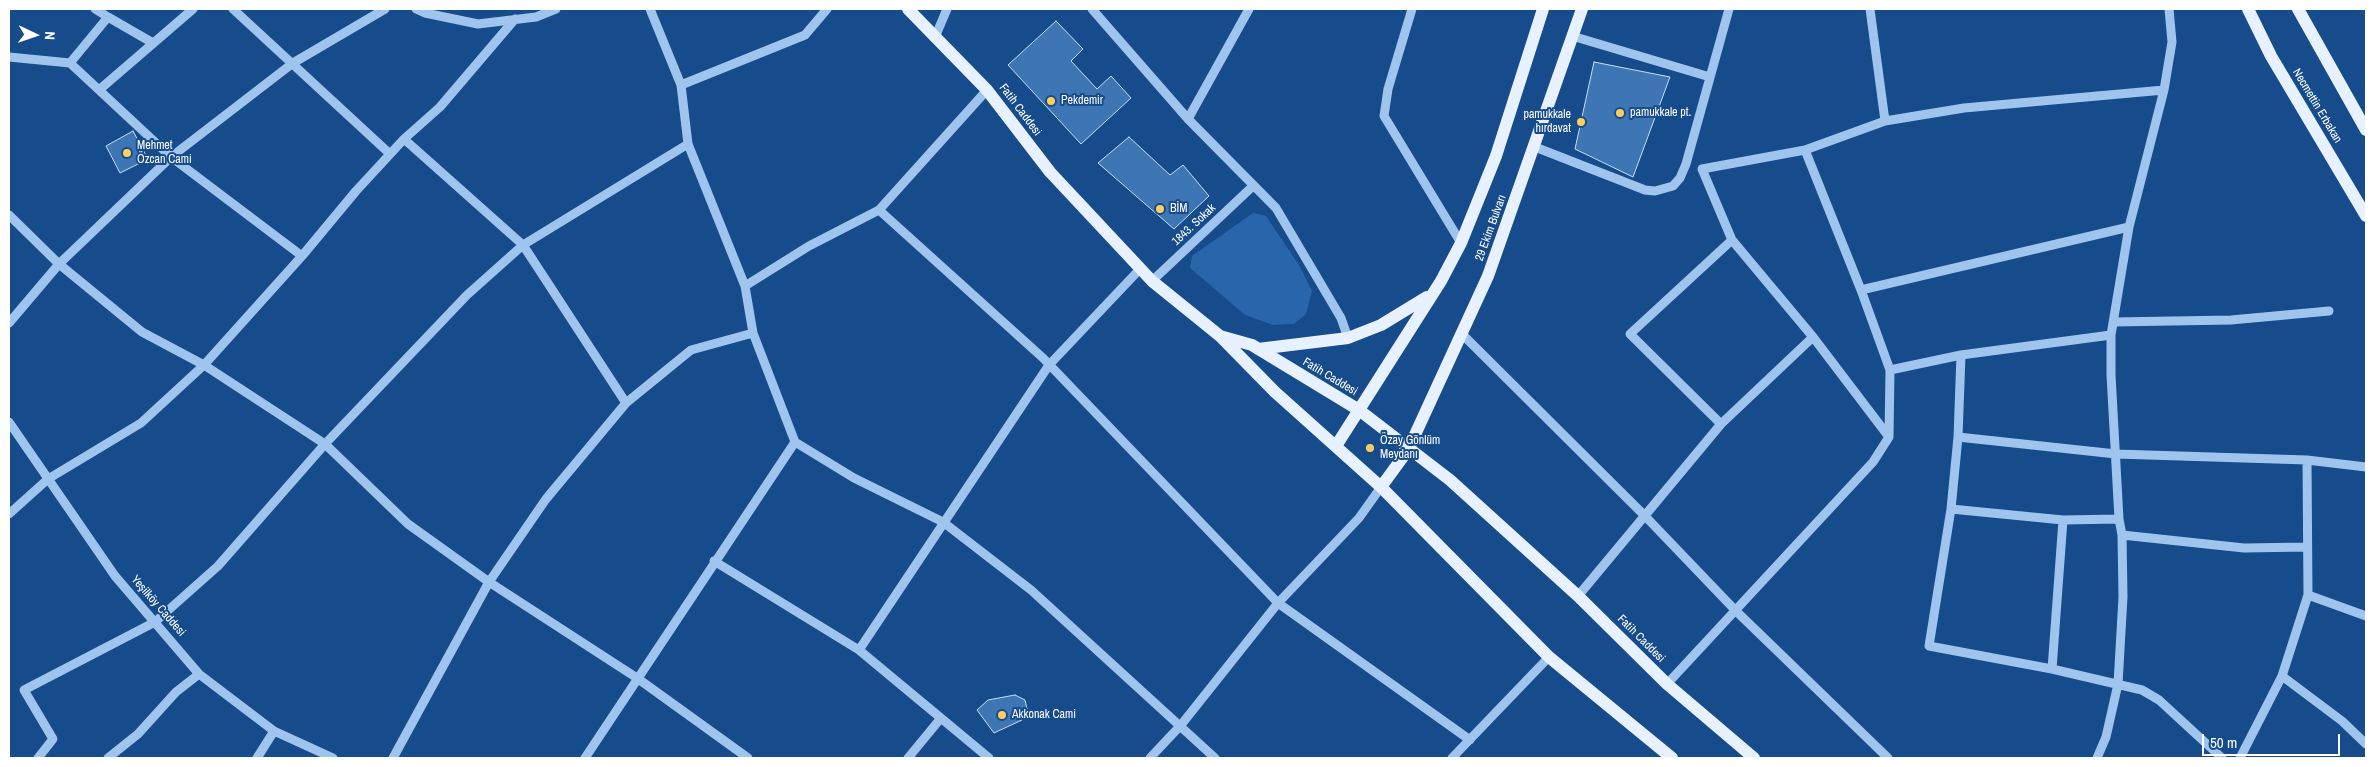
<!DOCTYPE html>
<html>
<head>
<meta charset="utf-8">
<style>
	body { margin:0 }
	#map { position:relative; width:2375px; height:767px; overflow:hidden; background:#164b8c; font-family:"Archivo Narrow",sans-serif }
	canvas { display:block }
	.frame { position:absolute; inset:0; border:10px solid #fff; pointer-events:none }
	.north { position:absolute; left:10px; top:10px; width:50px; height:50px; -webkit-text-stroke:4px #164b8c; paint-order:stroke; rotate:93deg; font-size:14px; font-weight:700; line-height:20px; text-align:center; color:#fff }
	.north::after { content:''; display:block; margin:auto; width:18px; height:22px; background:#fff; clip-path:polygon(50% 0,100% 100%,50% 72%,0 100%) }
	.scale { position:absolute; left:2202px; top:734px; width:138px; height:22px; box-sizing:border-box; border:2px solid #fff; border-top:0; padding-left:6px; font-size:15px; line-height:18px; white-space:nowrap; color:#fff; -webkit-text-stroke:4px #164b8c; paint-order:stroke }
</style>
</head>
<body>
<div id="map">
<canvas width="2375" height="767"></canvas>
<div class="frame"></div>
<div class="north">N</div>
<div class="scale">50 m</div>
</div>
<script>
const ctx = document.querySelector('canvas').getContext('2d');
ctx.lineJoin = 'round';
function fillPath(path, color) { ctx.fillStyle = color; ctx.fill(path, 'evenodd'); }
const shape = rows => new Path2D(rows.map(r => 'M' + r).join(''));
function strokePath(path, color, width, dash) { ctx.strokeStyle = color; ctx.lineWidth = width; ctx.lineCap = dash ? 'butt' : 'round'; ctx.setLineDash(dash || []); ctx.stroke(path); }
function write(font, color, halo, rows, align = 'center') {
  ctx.font = font + ' "Archivo Narrow",sans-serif'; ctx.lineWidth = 4; ctx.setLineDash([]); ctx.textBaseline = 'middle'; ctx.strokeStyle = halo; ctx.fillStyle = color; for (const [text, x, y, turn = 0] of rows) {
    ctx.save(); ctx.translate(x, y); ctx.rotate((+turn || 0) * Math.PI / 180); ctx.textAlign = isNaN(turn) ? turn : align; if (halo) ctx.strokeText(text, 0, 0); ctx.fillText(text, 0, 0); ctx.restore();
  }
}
const green = shape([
	[1253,213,1266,216,1299,265,1312,291,1306,314,1294,324,1273,325,1245,315,1190,268,1192,256]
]);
const building = shape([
	[1056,21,1083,49,1071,61,1097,89,1111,76,1131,98,1081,144,1008,65,1056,21],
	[1594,62,1670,77,1633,177,1575,149,1594,62],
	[133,131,148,159,120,173,106,146,133,131],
	[1129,137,1170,175,1183,165,1209,196,1174,229,1098,163,1129,137],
	[1015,695,1025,700,1027,709,1022,720,994,733,977,710,988,700,1015,695]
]);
const minor = shape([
	[95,9,108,17,70,63,171,157,302,256],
	[233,9,390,154],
	[416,9,425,13,478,24,536,17,556,9],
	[1092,9,1188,119,1276,208,1341,318,1348,338],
	[1412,9,1388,89,1384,116,1461,243],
	[1870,9,1885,121],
	[108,17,153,43],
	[936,35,947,9],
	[1572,36,1710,77],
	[9,57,70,63],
	[681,85,805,35,827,9],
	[99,90,193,9],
	[1188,119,1249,9],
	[404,139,523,245,626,403],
	[1535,147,1645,190,1655,191,1673,186,1680,178,1686,164,1729,9],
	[879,210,1043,358,1278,603,1470,740],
	[9,215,59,264,142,332,204,365,325,444,408,524,489,582,637,678,748,758],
	[1152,281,1253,186],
	[745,286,809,246,879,210,987,90],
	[1861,290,2129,227],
	[2114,322,2231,320,2329,311],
	[9,323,59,264,171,157,293,63,385,9],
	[1462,334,1645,516,1736,611,1888,758],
	[1961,355,1958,437,1951,509,1929,646,2052,669,2142,690,2159,700,2222,758],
	[1890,370,1961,355,2111,335],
	[9,422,115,576,199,674,274,731,333,758],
	[1721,424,1630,334,1732,240],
	[1889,437,1813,337,1732,240,1702,169,1805,150,1885,121,1964,108,2164,90],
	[1958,437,2116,454,2307,460,2366,467],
	[795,442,854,478,943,522,1031,590,1215,758],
	[1951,509,2063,520,2119,519],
	[9,514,48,479,141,423,204,365,302,256,356,191,404,139,440,107,515,19],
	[2122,535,2244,548,2307,547],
	[714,561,859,650,989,758],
	[2308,595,2366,616],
	[1578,596,1721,424,1813,337],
	[859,650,1049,365,1140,269],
	[2052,669,2063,520],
	[2282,676,2342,721,2366,744],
	[1667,684,1873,462,1889,437,1890,370,1861,290,1805,150],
	[38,758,53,739,24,690,155,622,218,566,325,444,467,295,523,245,688,144],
	[108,758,138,734,176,692,199,674],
	[257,758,274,731],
	[393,758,489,582,546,499,626,403,691,350,753,333],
	[585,758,795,442,753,333,745,286,688,144,681,85,650,9],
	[908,758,941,718],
	[1150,758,1181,725,1278,603,1359,518,1381,487],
	[1452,758,1549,657],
	[2097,758,2106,737,2118,684,2123,597,2122,535,2119,519,2111,375,2111,335,2129,227,2164,90,2172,42,2169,9],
	[2240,758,2282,676,2308,595,2307,460]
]);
const major = shape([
	[908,9,987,90,1050,172,1152,281,1220,336,1252,345,1359,410,1450,480,1578,596,1667,684,1754,758],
	[2248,9,2271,56,2366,216],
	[2298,9,2366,130],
	[1220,336,1275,392,1381,487,1549,657,1672,758],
	[1258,349,1348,338,1381,325,1427,297],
	[1336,446,1441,281,1461,243,1496,156,1543,9],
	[1381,487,1408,450,1488,276,1582,9]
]);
const markers = [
	[1051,101,5,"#ffce5d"],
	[1620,113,5,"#ffce5d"],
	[1581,122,5,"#ffce5d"],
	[127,153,5,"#ffce5d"],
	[1160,209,5,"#ffce5d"],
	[1370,448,5,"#ffce5d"],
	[1002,715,5,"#ffce5d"]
];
const poiNames = [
	["Pekdemir",1061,101],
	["pamukkale pt.",1630,113],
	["pamukkale",1571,115,"right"],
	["hırdavat",1571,129,"right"],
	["Mehmet",137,146],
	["Özcan Cami",137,160],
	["BİM",1170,209],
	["Özay Gönlüm",1380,441],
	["Meydanı",1380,455],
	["Akkonak Cami",1012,715]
];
const streetNames = [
	["Necmettin Erbakan",2317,106,59],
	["Fatih Caddesi",1020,110,53],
	["1843. Sokak",1194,225,-43],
	["29 Ekim Bulvarı",1491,228,-70],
	["Fatih Caddesi",1330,377,31],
	["Yeşilköy Caddesi",158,606,49],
	["Fatih Caddesi",1641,639,45]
];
fillPath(green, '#2865aa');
fillPath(building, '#3e75b4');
strokePath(building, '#c5defb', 1);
strokePath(minor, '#9fc5ef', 9);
strokePath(major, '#e7f1ff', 12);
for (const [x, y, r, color] of markers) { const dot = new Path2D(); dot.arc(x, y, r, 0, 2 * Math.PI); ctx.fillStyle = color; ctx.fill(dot); strokePath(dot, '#164b8c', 2); }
write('12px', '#fff', '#164b8c', poiNames, 'left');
write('12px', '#fff', '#164b8c', streetNames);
</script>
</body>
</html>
